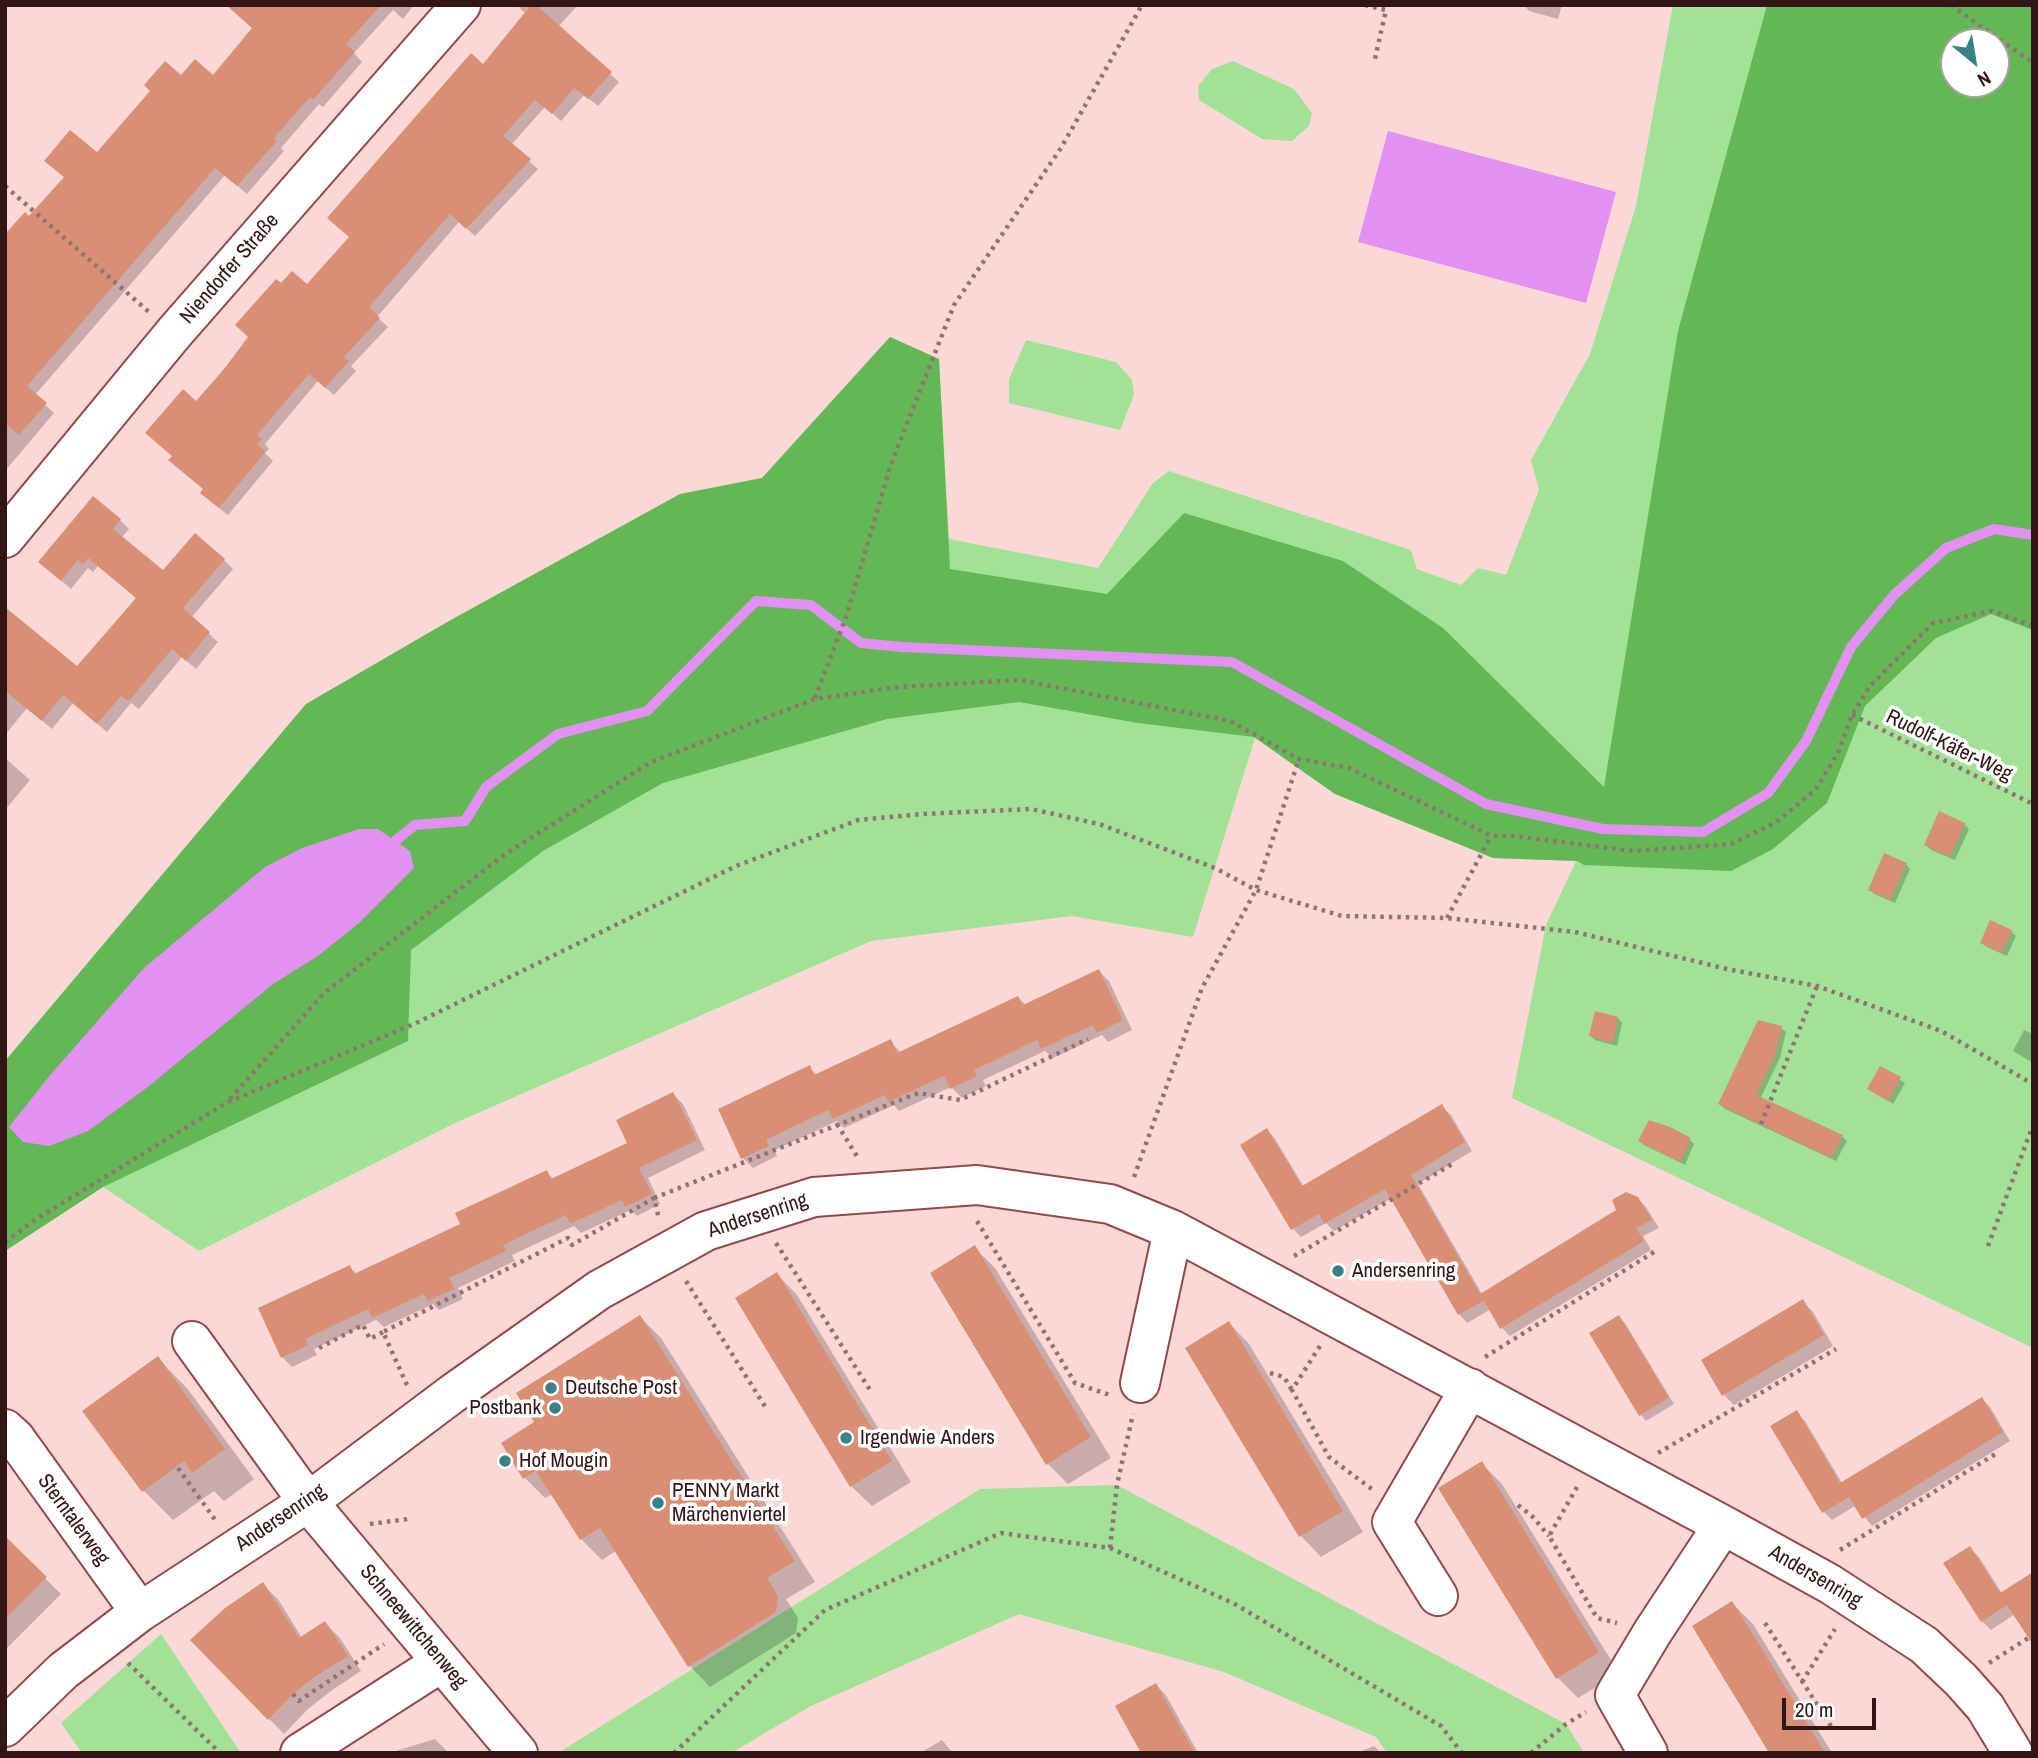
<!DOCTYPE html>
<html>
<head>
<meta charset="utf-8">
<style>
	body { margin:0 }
	#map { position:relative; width:2038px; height:1758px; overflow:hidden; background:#fbd8d6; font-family:"Archivo Narrow",sans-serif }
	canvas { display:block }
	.frame { position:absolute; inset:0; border:7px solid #331515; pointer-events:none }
	.north { position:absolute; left:1940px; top:28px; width:70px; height:70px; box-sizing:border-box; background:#fff; border:2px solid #ada1a1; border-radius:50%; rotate:150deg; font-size:19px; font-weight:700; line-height:28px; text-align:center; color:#331515 }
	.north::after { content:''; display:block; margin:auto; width:24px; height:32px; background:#388185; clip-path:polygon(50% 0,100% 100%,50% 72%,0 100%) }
	.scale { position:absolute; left:1782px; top:1698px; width:94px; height:32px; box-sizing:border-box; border:4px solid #331515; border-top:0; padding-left:9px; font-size:21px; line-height:24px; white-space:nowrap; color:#331515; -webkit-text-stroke:5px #fff; paint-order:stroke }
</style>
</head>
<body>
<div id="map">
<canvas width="2038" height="1758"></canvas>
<div class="frame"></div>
<div class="north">N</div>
<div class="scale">20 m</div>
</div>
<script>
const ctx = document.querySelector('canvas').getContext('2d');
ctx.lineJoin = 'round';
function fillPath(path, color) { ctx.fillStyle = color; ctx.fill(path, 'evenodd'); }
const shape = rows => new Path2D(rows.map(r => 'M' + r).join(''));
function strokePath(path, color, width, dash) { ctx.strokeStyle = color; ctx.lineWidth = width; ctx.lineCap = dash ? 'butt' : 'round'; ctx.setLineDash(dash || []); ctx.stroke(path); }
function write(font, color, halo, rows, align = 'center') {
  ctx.font = font + ' "Archivo Narrow",sans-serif'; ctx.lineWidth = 7; ctx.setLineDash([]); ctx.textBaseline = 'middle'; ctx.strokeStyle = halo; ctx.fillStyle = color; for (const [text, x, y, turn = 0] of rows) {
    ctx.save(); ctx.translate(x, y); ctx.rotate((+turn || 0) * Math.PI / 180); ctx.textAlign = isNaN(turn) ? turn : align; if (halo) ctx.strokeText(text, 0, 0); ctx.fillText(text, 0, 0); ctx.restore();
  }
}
const green = shape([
	[1673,5,2033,5,2033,1348,1512,1098,1546,925,1576,861,1493,858,1335,794,1255,738,1193,937,1072,916,871,941,455,1123,199,1251,103,1187,5,1251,5,1061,306,704,449,621,680,494,762,478,890,337,939,359,949,539,1098,568,1153,483,1169,471,1411,550,1417,569,1461,585,1478,568,1506,575,1539,490,1531,460,1590,354,1636,206],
	[1954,42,1996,42,1996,84,1954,84],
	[1233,61,1294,89,1312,113,1309,126,1292,141,1262,139,1199,100,1198,86,1212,69],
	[1026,340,1116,362,1132,380,1134,395,1120,430,1009,403,1009,379],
	[1117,1485,1566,1724,1584,1753,1387,1753,1376,1737,1224,1672,1019,1614,811,1706,731,1753,558,1753,980,1489],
	[161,1634,241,1753,82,1753,61,1723]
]);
const forest = shape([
	[1767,5,2033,5,2033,630,1991,614,1936,638,1865,706,1827,803,1773,849,1731,871,1584,865,1577,861,1493,858,1335,794,1254,737,1138,723,1019,702,887,719,663,783,543,851,411,950,408,1041,103,1187,5,1251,5,1061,306,704,449,621,680,494,762,478,890,337,939,359,950,569,1107,594,1184,513,1343,561,1443,628,1604,787,1678,331],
	[1954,42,1996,42,1996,84,1954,84]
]);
const water = shape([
	[1388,131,1616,192,1586,303,1358,242],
	[359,829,378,829,410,851,414,868,359,923,318,956,273,984,149,1086,88,1131,49,1146,23,1142,9,1127,51,1074,144,968,265,867,302,848]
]);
const shadow = shape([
	[227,5,414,5,403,19,393,10,354,53,362,62,323,107,319,104,281,148,284,151,247,194,225,175,35,395,54,413,5,471,5,357,29,218,65,178,55,169,97,154,181,77,213,77,254,29],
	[517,5,578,5,558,27,619,82,598,106,584,95,561,121,545,107,511,145,538,169,475,236,459,222,377,317,388,327,351,366,356,371,334,395,318,381,265,444,269,449,265,453,273,461,228,515,210,501,205,490,196,403,250,337,281,286,307,287,351,238,483,66,526,14],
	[1524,5,1562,5,1558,19,1529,11],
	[120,520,129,529,121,538,164,572,224,560,233,569,191,618,218,642,196,669,182,657,139,709,131,703,107,732,73,703,52,729,27,708,5,735,5,609,77,668,138,599,98,566,93,572,88,568,71,589,50,571],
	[5,758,30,780,5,810],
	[1964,824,1969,829,1955,860,1931,850,1926,845],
	[1906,864,1910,869,1895,903,1874,894,1870,890],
	[2011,931,2016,936,2007,956,1987,947,1982,943],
	[1099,971,1109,981,1132,1030,1108,1042,1102,1035,1053,1058,1045,1051,983,1080,986,1086,962,1098,951,1087,899,1111,894,1105,844,1128,837,1121,775,1150,777,1156,753,1168,743,1158,809,1067,817,1075,890,1041,901,1053,1018,998,1026,1005],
	[1618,1018,1622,1023,1617,1046,1595,1040,1591,1036],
	[1781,1028,1786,1032,1780,1058,1760,1099,1842,1136,1847,1141,1836,1161,1725,1109,1720,1104],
	[2024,1030,2033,1034,2033,1063,2013,1051],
	[1881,1068,1905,1083,1893,1104,1869,1089],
	[673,1094,683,1104,705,1150,648,1178,660,1204,637,1216,631,1210,581,1233,574,1226,512,1255,515,1261,458,1288,463,1299,439,1310,433,1304,384,1327,376,1320,314,1349,317,1355,292,1367,282,1357,349,1267,357,1274,462,1224,547,1172,554,1180,630,1144],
	[1442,1107,1451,1115,1472,1151,1418,1184,1482,1294,1637,1198,1646,1207,1659,1228,1643,1236,1651,1250,1510,1336,1502,1328,1491,1309,1467,1323,1459,1314,1392,1198,1334,1231,1326,1223,1301,1237,1293,1229,1267,1130,1275,1139,1304,1187],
	[1690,1140,1694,1144,1685,1165,1644,1145,1640,1141],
	[975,1248,995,1268,1111,1458,1068,1484,1047,1463],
	[777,1274,797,1295,911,1482,872,1506,851,1486],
	[1803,1302,1813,1312,1833,1346,1734,1405,1724,1395],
	[640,1317,661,1338,815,1582,786,1599,798,1618,796,1633,710,1687,690,1666,617,1550,602,1560,581,1539,553,1494,545,1498,525,1478],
	[1619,1317,1625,1323,1674,1404,1646,1421,1641,1415],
	[1229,1323,1249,1344,1363,1532,1321,1557,1301,1536,1187,1348],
	[157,1358,187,1388,254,1479,224,1501,214,1491,173,1520,143,1490],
	[1982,1399,1990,1407,2010,1441,1872,1526,1855,1506,1832,1520,1824,1512,1796,1412,1805,1421,1842,1483],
	[1481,1463,1502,1484,1619,1673,1578,1698,1558,1678],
	[5,1539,61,1594,5,1650],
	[1970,1548,1979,1557,2015,1614,1991,1630,1982,1621],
	[263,1585,278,1599,302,1638,325,1623,340,1638,361,1671,331,1691,308,1709,284,1734,192,1640],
	[1732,1603,1753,1624,1832,1753,1771,1753],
	[1156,1685,1166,1695,1198,1753,1143,1753],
	[435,1739,449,1753,389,1753],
	[942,1740,953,1753,920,1753],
	[1374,1746,1381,1753,1357,1753]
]);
const stream = shape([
	[395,841,415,825,465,821,486,787,558,734,647,711,756,601,811,605,861,643,902,647,1232,662,1486,804,1603,829,1703,832,1768,793,1806,741,1851,647,1894,595,1946,548,1994,529,2033,535]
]);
const building = shape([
	[226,5,381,5,346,44,355,52,313,100,310,97,274,138,277,141,237,186,215,168,27,386,47,403,19,435,5,423,5,234,25,212,29,216,64,177,44,161,70,130,97,152,150,91,144,85,165,61,181,75,195,59,213,75,252,28],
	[531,5,536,5,612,72,588,99,574,88,552,114,535,100,503,136,531,159,466,229,450,214,369,307,380,318,344,357,349,361,325,388,309,374,257,435,262,439,257,444,266,451,219,508,200,493,203,489,168,460,172,456,145,433,183,389,196,401,225,368,248,337,235,325,276,279,281,283,292,271,307,284,349,237,327,218,471,53,483,64],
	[93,496,121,519,113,529,163,570,195,533,225,559,183,608,210,632,186,661,172,649,129,701,121,696,97,724,63,695,42,721,5,691,5,607,77,666,136,598,88,558,83,565,78,560,61,581,38,562],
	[1939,811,1965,823,1950,857,1924,845],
	[1884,853,1907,863,1890,900,1868,890],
	[1990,920,2012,930,2002,953,1980,943],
	[1099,969,1123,1020,1097,1033,1093,1025,1041,1049,1037,1040,974,1070,977,1076,950,1089,944,1076,888,1102,885,1095,833,1119,828,1110,766,1140,769,1146,741,1159,718,1109,810,1065,814,1075,891,1039,897,1053,1018,996,1023,1005],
	[1595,1011,1618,1017,1613,1043,1589,1036],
	[1758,1020,1782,1026,1776,1053,1756,1095,1843,1135,1831,1158,1718,1104],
	[1880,1066,1901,1077,1888,1101,1867,1089],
	[673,1092,697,1140,639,1168,652,1194,625,1207,622,1200,570,1224,566,1215,503,1245,506,1251,449,1278,454,1289,428,1301,424,1294,372,1318,368,1309,305,1339,308,1345,281,1358,258,1308,350,1265,354,1274,460,1224,455,1213,547,1170,551,1179,627,1143,616,1120],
	[1442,1104,1465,1142,1411,1175,1480,1294,1616,1210,1612,1200,1626,1192,1638,1197,1652,1220,1636,1228,1644,1241,1500,1329,1484,1301,1458,1315,1385,1189,1324,1224,1319,1214,1291,1230,1240,1145,1267,1128,1302,1186],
	[1649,1120,1670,1127,1691,1138,1680,1162,1638,1141],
	[975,1245,1091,1437,1046,1465,930,1273],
	[777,1272,892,1461,850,1487,735,1298],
	[1803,1299,1824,1335,1722,1396,1701,1360],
	[640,1315,795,1561,767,1578,778,1596,776,1612,688,1667,600,1528,580,1540,536,1471,523,1479,501,1443,534,1422,516,1393],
	[1619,1315,1669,1398,1639,1416,1589,1333],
	[1229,1321,1343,1511,1299,1537,1185,1348],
	[158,1356,225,1449,192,1473,184,1461,142,1492,82,1411],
	[1982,1397,2003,1432,1862,1519,1846,1492,1849,1497,1822,1513,1770,1426,1797,1410,1840,1483],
	[1482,1461,1599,1652,1556,1679,1438,1488],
	[5,1536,47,1577,5,1619],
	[1970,1546,2000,1593,2033,1572,2033,1645,2007,1605,1981,1622,1943,1563],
	[263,1582,299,1638,325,1621,348,1656,316,1676,293,1694,268,1720,190,1640,225,1608],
	[1732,1601,1764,1652,1825,1753,1769,1753,1692,1626],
	[1156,1683,1184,1734,1195,1753,1141,1753,1115,1706]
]);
const path = shape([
	[1365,5,1386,10,1374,63],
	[1951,5,2033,63],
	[5,186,149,312],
	[815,698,846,617,891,464,954,305,1061,148,1142,5],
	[1852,715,2033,804],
	[1447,918,1491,836],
	[230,1099,324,993,504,855,651,762,815,699,898,687,1020,680,1230,721,1299,759,1349,768,1492,836,1514,836,1633,851,1731,844,1775,823,1815,790,1838,753,1852,715,1870,686,1933,623,1992,611,2033,626],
	[837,1124,858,1158],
	[1761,1124,1817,986],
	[1134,1177,1202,988,1256,890,1299,759],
	[654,1198,918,1093,960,1100,1088,1039],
	[977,1221,1075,1383,1110,1395],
	[5,1242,36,1219,228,1102,414,1024,736,866,858,820,922,814,1031,809,1099,824,1215,868,1256,890,1342,916,1447,918,1575,932,1727,969,1817,986,1941,1031,2033,1084],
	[776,1243,872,1393],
	[1988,1246,2033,1125],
	[1294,1256,1454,1163],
	[686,1281,766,1408],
	[1320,1346,1292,1390,1329,1457,1373,1490],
	[319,1348,363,1325,370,1339,383,1332],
	[1485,1357,1654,1252],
	[1270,1373,1284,1377,1292,1390],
	[407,1385,383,1332,568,1238,572,1245,654,1198,659,1219],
	[1658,1453,1836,1349],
	[178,1468,216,1521],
	[1577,1487,1549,1536,1597,1618,1617,1623],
	[1518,1505,1532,1516,1549,1536],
	[370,1524,408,1519],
	[1110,1548,1117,1485,1133,1414],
	[1840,1550,1997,1453],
	[1765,1623,1832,1728],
	[128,1663,220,1753],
	[1989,1663,2033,1635],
	[1802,1682,1835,1629],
	[293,1694,299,1701,384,1644],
	[674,1753,825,1610,1001,1533,1110,1548,1233,1603,1441,1726,1462,1753],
	[1531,1753,1566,1724,1586,1712]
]);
const minor = shape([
	[192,1341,308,1502,518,1753],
	[1140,1383,1173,1230],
	[5,1429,15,1438,140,1612],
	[1438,1596,1392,1522,1470,1388],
	[5,1727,63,1671,140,1612,308,1502,452,1394,599,1290,706,1231,814,1197,977,1185,1110,1204,1173,1230,1723,1525,1830,1584,1924,1645,1961,1680,1985,1707,2013,1753],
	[300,1753,442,1662],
	[1648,1753,1615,1695,1652,1633,1723,1525]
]);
const major = shape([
	[5,538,174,333,461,5]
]);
const markers = [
	[1338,1271,7,"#388185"],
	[551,1388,7,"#388185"],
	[555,1408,7,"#388185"],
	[846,1438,7,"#388185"],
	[505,1461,7,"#388185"],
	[658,1503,7,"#388185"]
];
const streetNames = [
	["Niendorfer Straße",230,269,-49],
	["Rudolf-Käfer-Weg",1949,746,26],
	["Andersenring",758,1216,-18],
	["Andersenring",281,1518,-34],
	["Sterntalerweg",73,1520,54],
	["Andersenring",1815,1577,30],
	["Schneewittchenweg",413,1627,50]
];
const poiNames = [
	["Andersenring",1352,1271],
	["Deutsche Post",565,1388],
	["Postbank",541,1408,"right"],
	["Irgendwie Anders",860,1438],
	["Hof Mougin",519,1461],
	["PENNY Markt",672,1491],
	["Märchenviertel",672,1515]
];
fillPath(green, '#a2e297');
fillPath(forest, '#63b855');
fillPath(water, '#e290f2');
fillPath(shadow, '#0003');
strokePath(stream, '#e290f2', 10);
fillPath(building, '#d98f74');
strokePath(minor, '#914949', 42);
strokePath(major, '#914949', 42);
strokePath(path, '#937372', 4.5, [3.5, 5]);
strokePath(minor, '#fff', 38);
strokePath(major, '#fff', 38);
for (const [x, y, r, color] of markers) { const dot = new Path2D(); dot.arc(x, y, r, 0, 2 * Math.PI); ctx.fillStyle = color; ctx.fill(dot); strokePath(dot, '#fff', 2.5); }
write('21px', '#331515', '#fff', streetNames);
write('21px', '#331515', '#fff', poiNames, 'left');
</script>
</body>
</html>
